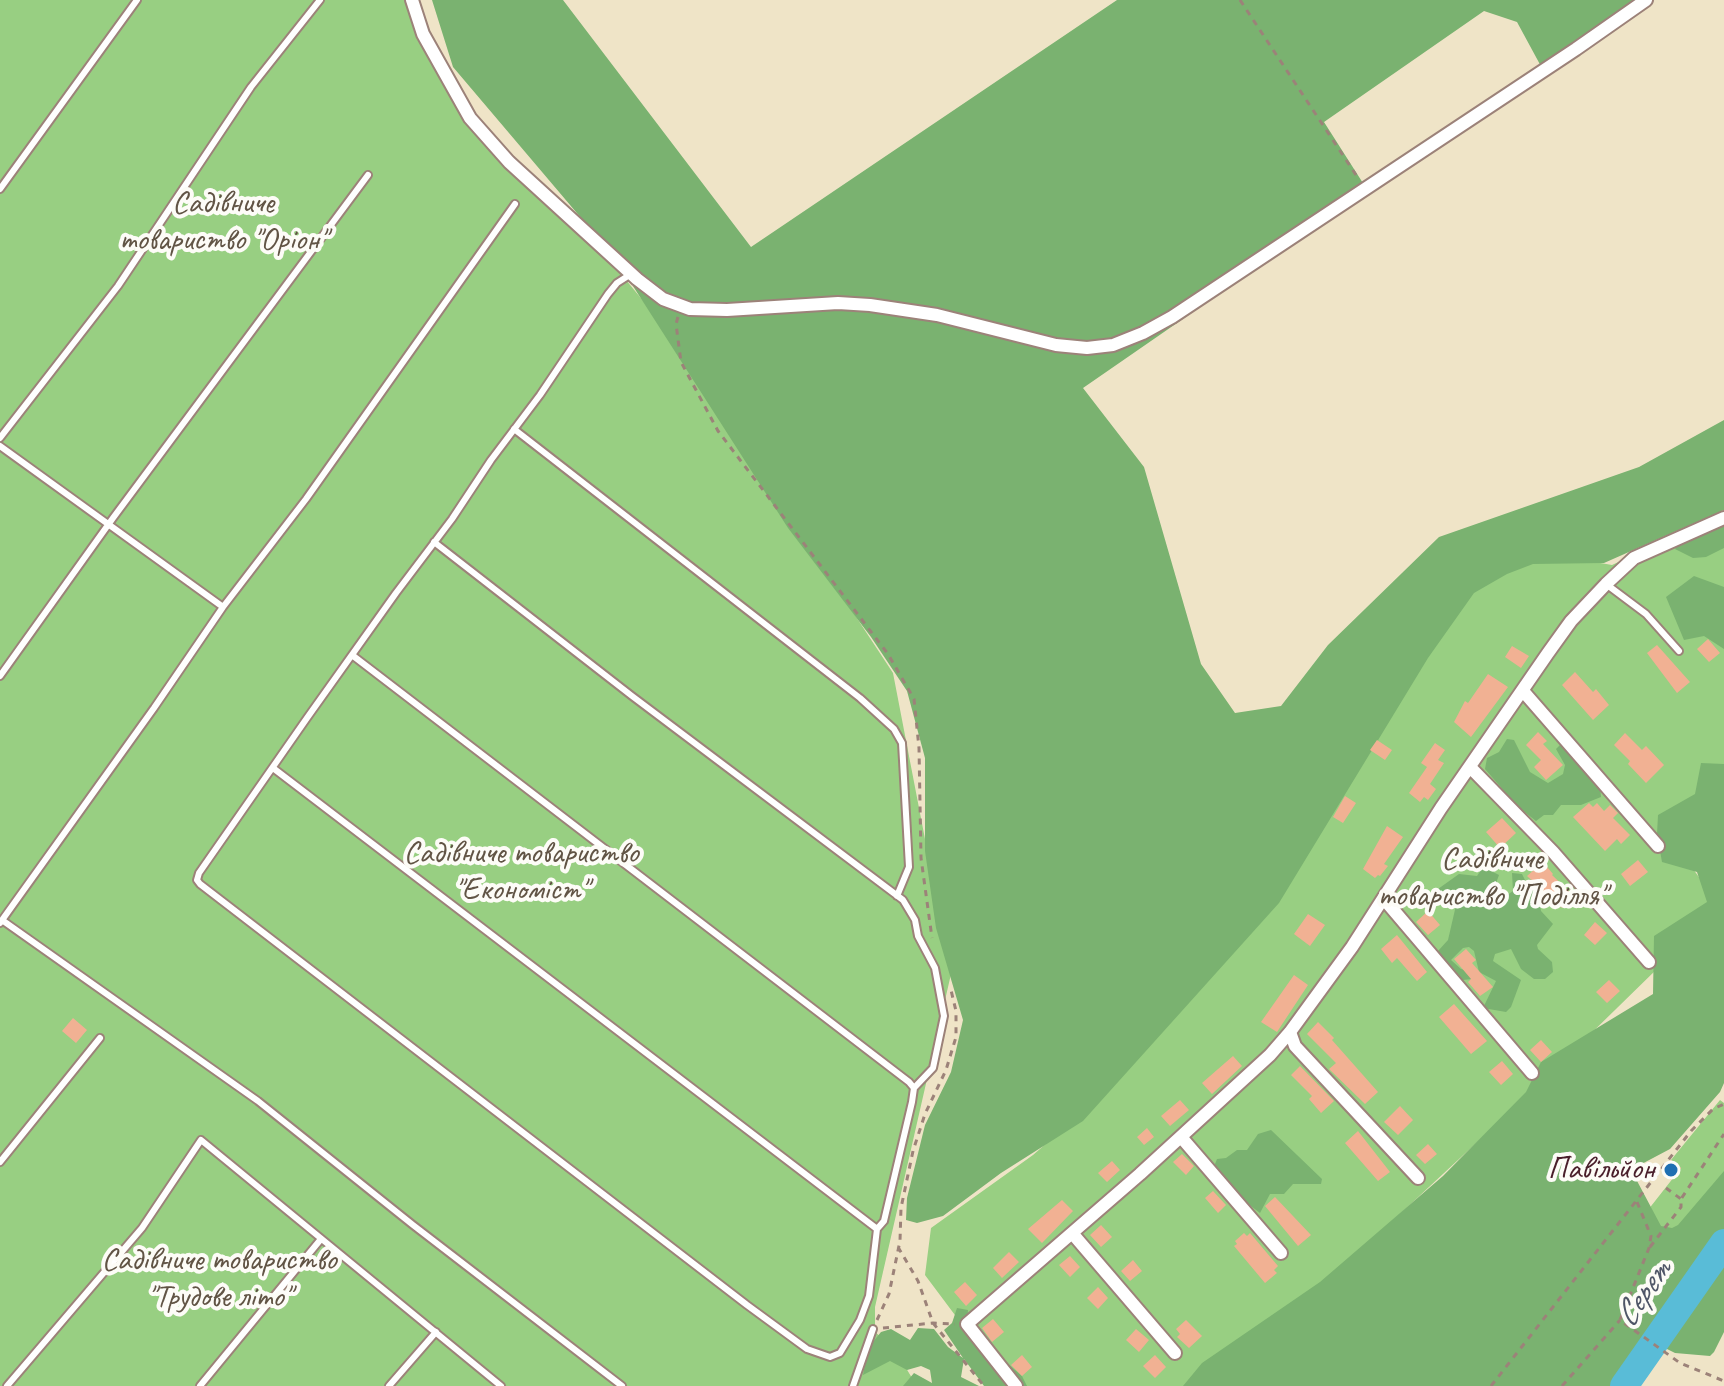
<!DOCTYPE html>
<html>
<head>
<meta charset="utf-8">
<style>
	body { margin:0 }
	canvas { display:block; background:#efe4c7 }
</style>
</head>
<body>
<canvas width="1724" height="1386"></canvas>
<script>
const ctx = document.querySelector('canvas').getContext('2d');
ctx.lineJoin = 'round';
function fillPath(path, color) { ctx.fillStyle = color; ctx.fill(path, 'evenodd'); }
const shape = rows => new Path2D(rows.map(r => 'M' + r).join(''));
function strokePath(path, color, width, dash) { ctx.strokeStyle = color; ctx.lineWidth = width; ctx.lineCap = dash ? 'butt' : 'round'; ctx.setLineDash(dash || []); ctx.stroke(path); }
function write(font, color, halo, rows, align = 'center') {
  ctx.font = font + ' Caveat,sans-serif'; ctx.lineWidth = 8; ctx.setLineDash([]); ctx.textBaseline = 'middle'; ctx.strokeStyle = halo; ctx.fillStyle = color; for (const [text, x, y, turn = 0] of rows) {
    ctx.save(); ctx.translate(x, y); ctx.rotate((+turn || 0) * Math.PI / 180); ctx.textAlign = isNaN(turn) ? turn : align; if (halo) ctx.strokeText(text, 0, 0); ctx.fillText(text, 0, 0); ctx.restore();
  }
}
const green = shape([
	[0,0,417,0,435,64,492,140,594,241,667,330,893,673,951,974,875,1307,875,1332,893,1347,917,1386,0,1386],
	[1724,513,1724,774,1667,833,1717,902,1659,967,1530,1093,1328,1281,1201,1386,1008,1386,925,1275,931,1228,1033,1155,1093,1103,1469,591,1531,551,1612,565],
	[1720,1100,1724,1103,1724,1177,1680,1231,1658,1226,1648,1210,1681,1168,1671,1160]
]);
const forest = shape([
	[432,0,563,0,751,247,1117,0,1644,0,1543,70,1517,22,1484,11,1324,122,1368,191,1083,388,1144,467,1201,664,1235,713,1281,706,1328,645,1439,537,1639,467,1724,420,1724,510,1604,563,1533,564,1507,574,1474,593,1428,658,1279,903,1083,1121,1001,1173,943,1216,917,1223,906,1220,907,1198,925,1125,951,1072,963,1020,936,928,925,851,925,758,907,691,871,637,788,528,615,258,453,67],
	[1724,517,1724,548,1706,557,1693,558,1675,549,1680,542],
	[1694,576,1724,587,1724,649,1704,636,1684,640,1666,597],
	[1507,739,1514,740,1530,772,1548,783,1563,774,1565,765,1556,749,1560,745,1566,748,1600,786,1601,797,1581,805,1561,805,1553,815,1544,815,1536,821,1517,806,1485,769,1487,758,1499,752],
	[1701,763,1724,764,1724,1083,1720,1092,1670,1149,1636,1167,1636,1179,1661,1226,1672,1228,1678,1225,1724,1171,1724,1236,1697,1262,1613,1386,1183,1386,1202,1363,1320,1282,1443,1176,1526,1092,1541,1062,1653,994,1654,936,1707,902,1697,872,1662,862,1657,834,1658,815,1695,794],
	[1483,867,1499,875,1492,894,1500,900,1513,891,1512,873,1522,874,1527,884,1537,888,1541,911,1553,924,1537,945,1538,949,1552,962,1553,972,1545,979,1534,979,1521,969,1511,949,1495,954,1493,961,1521,980,1511,1007,1506,1012,1483,1008,1496,981,1479,972,1474,951,1469,947,1463,948,1451,960,1461,969,1474,972,1472,979,1463,980,1460,979,1438,951,1448,940,1457,901,1437,900,1438,889,1459,874,1477,876],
	[1271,1130,1322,1179,1321,1184,1293,1184,1284,1194,1270,1194,1260,1213,1239,1197,1218,1173,1215,1164,1217,1159,1226,1158,1237,1150,1247,1150,1258,1134],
	[1724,1249,1724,1332,1714,1352,1710,1356,1675,1353,1667,1349,1663,1326,1669,1317,1680,1311,1686,1299,1701,1293,1702,1284],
	[957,1308,968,1310,967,1325,977,1337,1022,1376,1027,1386,984,1386,964,1359,961,1377,979,1386,903,1386,914,1373,932,1383,930,1370,921,1366,907,1370,890,1361,863,1375,868,1348,881,1332,891,1329,910,1340,918,1328,934,1329,948,1347,963,1358,944,1330,952,1323]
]);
const river = shape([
	[1624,1386,1724,1243]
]);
const building = shape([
	[1708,639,1720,653,1709,662,1697,649],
	[1657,645,1690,682,1677,693,1647,653],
	[1512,646,1529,656,1521,668,1505,657],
	[1575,672,1593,692,1596,689,1609,705,1593,720,1562,685],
	[1488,674,1508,687,1471,737,1454,722,1465,701,1468,703],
	[1538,732,1547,741,1543,744,1563,765,1546,780,1534,767,1541,760,1526,745],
	[1625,733,1642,750,1646,746,1664,765,1646,783,1628,764,1630,761,1614,745],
	[1377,740,1392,750,1385,760,1370,750],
	[1435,743,1445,750,1438,760,1444,763,1430,784,1436,789,1428,800,1424,797,1420,802,1409,793,1427,767,1421,763],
	[1345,796,1356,803,1343,823,1333,817],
	[1589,803,1593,807,1597,803,1604,811,1610,805,1618,813,1613,818,1630,835,1621,844,1617,839,1605,851,1573,817],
	[1502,818,1516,833,1500,848,1486,832],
	[1387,826,1403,837,1384,864,1388,866,1380,876,1378,875,1375,878,1363,869],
	[1638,860,1648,872,1630,886,1621,874],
	[1543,862,1553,874,1552,875,1573,895,1562,908,1527,876],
	[1428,911,1440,925,1428,935,1416,922],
	[1308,914,1325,925,1310,946,1294,934],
	[1595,922,1607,933,1595,945,1584,935],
	[1397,935,1427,972,1417,981,1397,958,1392,963,1381,949],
	[1466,949,1476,960,1472,963,1493,987,1480,996,1468,982,1471,979,1454,959],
	[1294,975,1308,985,1277,1032,1261,1022],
	[1609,980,1620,991,1607,1003,1596,992],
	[1454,1004,1487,1041,1471,1054,1439,1017],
	[73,1018,87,1030,76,1043,62,1031],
	[1318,1022,1334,1038,1332,1040,1378,1092,1365,1104,1329,1069,1336,1063,1307,1034],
	[1541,1040,1552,1052,1541,1062,1530,1050],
	[1233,1056,1242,1066,1212,1094,1202,1083],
	[1502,1061,1513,1074,1501,1085,1489,1072],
	[1300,1066,1334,1101,1321,1113,1309,1099,1312,1096,1291,1075],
	[1180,1100,1189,1110,1170,1126,1161,1116],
	[1400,1106,1413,1120,1398,1135,1384,1122],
	[1147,1128,1154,1137,1144,1145,1137,1137],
	[1358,1131,1390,1172,1378,1181,1345,1143],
	[1428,1144,1437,1154,1425,1164,1416,1155],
	[1182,1154,1194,1166,1186,1175,1173,1162],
	[1671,1160,1681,1168,1671,1180,1662,1172],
	[1112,1161,1120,1170,1107,1182,1098,1173],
	[1213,1191,1226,1205,1218,1213,1205,1198],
	[1275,1197,1311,1235,1298,1246,1265,1206],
	[1062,1200,1073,1211,1042,1243,1028,1229],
	[1101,1225,1112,1237,1101,1247,1090,1235],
	[1244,1233,1247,1236,1250,1233,1278,1266,1274,1270,1277,1273,1265,1283,1234,1246,1237,1244,1235,1241],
	[1009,1252,1019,1262,1002,1278,993,1268],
	[1070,1256,1080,1267,1070,1277,1059,1265],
	[1133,1260,1142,1271,1130,1281,1121,1271],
	[965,1282,977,1295,966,1306,954,1292],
	[1098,1287,1108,1298,1098,1309,1087,1298],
	[993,1319,1004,1332,992,1342,982,1328],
	[1186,1320,1202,1336,1189,1348,1177,1337,1180,1334,1176,1329],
	[1136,1329,1149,1340,1139,1352,1126,1340],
	[1022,1355,1032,1367,1022,1376,1011,1365],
	[1155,1355,1166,1367,1155,1378,1143,1366]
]);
const path = shape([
	[1240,0,1358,178],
	[678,317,676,324,681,362,718,431,888,654,914,699,919,748,921,858,932,938],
	[1666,1188,1681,1199],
	[1637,1202,1651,1236,1649,1248,1620,1320,1680,1363,1724,1381],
	[898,1247,918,1281,933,1323,984,1386],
	[1650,1247,1681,1207,1681,1199,1724,1134],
	[877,1320,889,1294,900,1241,901,1208,913,1151,925,1114,946,1070,956,1037,956,1011,950,986],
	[883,1328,933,1323,955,1324],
	[1491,1386,1691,1131,1713,1109,1724,1104],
	[1562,1386,1620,1320]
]);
const lane = shape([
	[0,189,137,0],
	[514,429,860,698,894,729,902,743,909,867,897,896],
	[0,438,118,286,251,87,320,0],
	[0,446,223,607],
	[434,542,632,696,903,900,915,920,918,936,935,968,944,1016,933,1068,914,1088],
	[1606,584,1646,614,1679,651],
	[352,655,909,1082,914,1088,912,1102,884,1221,877,1229,869,1296,860,1320,840,1353,830,1357,807,1349,747,1305,200,884,197,880,199,873,307,718,396,593,452,519,491,460,540,395,608,294,617,283,631,274],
	[0,676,113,518,368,175],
	[273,768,877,1229],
	[2,920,258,1101,413,1225,622,1386],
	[0,923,154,708,223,607,306,499,515,204],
	[0,1162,100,1038],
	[7,1386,142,1228,201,1140,501,1386],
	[200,1386,321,1239],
	[389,1386,436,1332],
	[853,1386,873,1329]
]);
const street = shape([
	[412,0,423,34,470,118,509,162,637,279,663,299,690,309,727,310,838,303,870,305,937,315,1056,345,1087,348,1113,345,1143,333,1172,317,1576,49,1646,0],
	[1523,691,1658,846],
	[1471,768,1553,852,1649,962],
	[1384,899,1532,1073],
	[1290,1032,1295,1046,1418,1178],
	[1181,1137,1281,1253],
	[1072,1233,1175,1353],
	[1016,1386,967,1324,1140,1174,1270,1055,1290,1032,1352,947,1441,808,1548,653,1571,621,1606,584,1634,558,1724,518]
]);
const markers = [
	[1671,1170,8,"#1f6fb2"]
];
const parkNames = [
	["Садівниче",223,204],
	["товариство \"Оріон\"",223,241],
	["Садівниче товариство",521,854],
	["\"Економіст\"",521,891],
	["Садівниче",1492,860],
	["товариство \"Поділля\"",1492,897],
	["Садівниче товариство",219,1261],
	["\"Трудове літо\"",219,1298]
];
const poiNames = [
	["Павільйон",1655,1170]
];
const waterNames = [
	["Серет",1644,1294,-55]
];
fillPath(green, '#98cf82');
fillPath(forest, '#7ab270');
strokePath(river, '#59bcd7', 28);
fillPath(building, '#f1b193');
strokePath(lane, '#9c8279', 10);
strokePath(street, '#9c8279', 16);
strokePath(path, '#9c8279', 3, [6, 6]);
strokePath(lane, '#fff', 6);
strokePath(street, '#fff', 12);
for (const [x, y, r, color] of markers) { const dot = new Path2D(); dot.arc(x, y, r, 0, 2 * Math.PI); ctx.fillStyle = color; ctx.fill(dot); strokePath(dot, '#fdfcf7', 3); }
write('32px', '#615445', '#fdfcf7', parkNames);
write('32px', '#4a1f2b', '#fdfcf7', poiNames, 'right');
write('italic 34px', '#4f5667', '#fdfcf7', waterNames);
</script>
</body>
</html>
